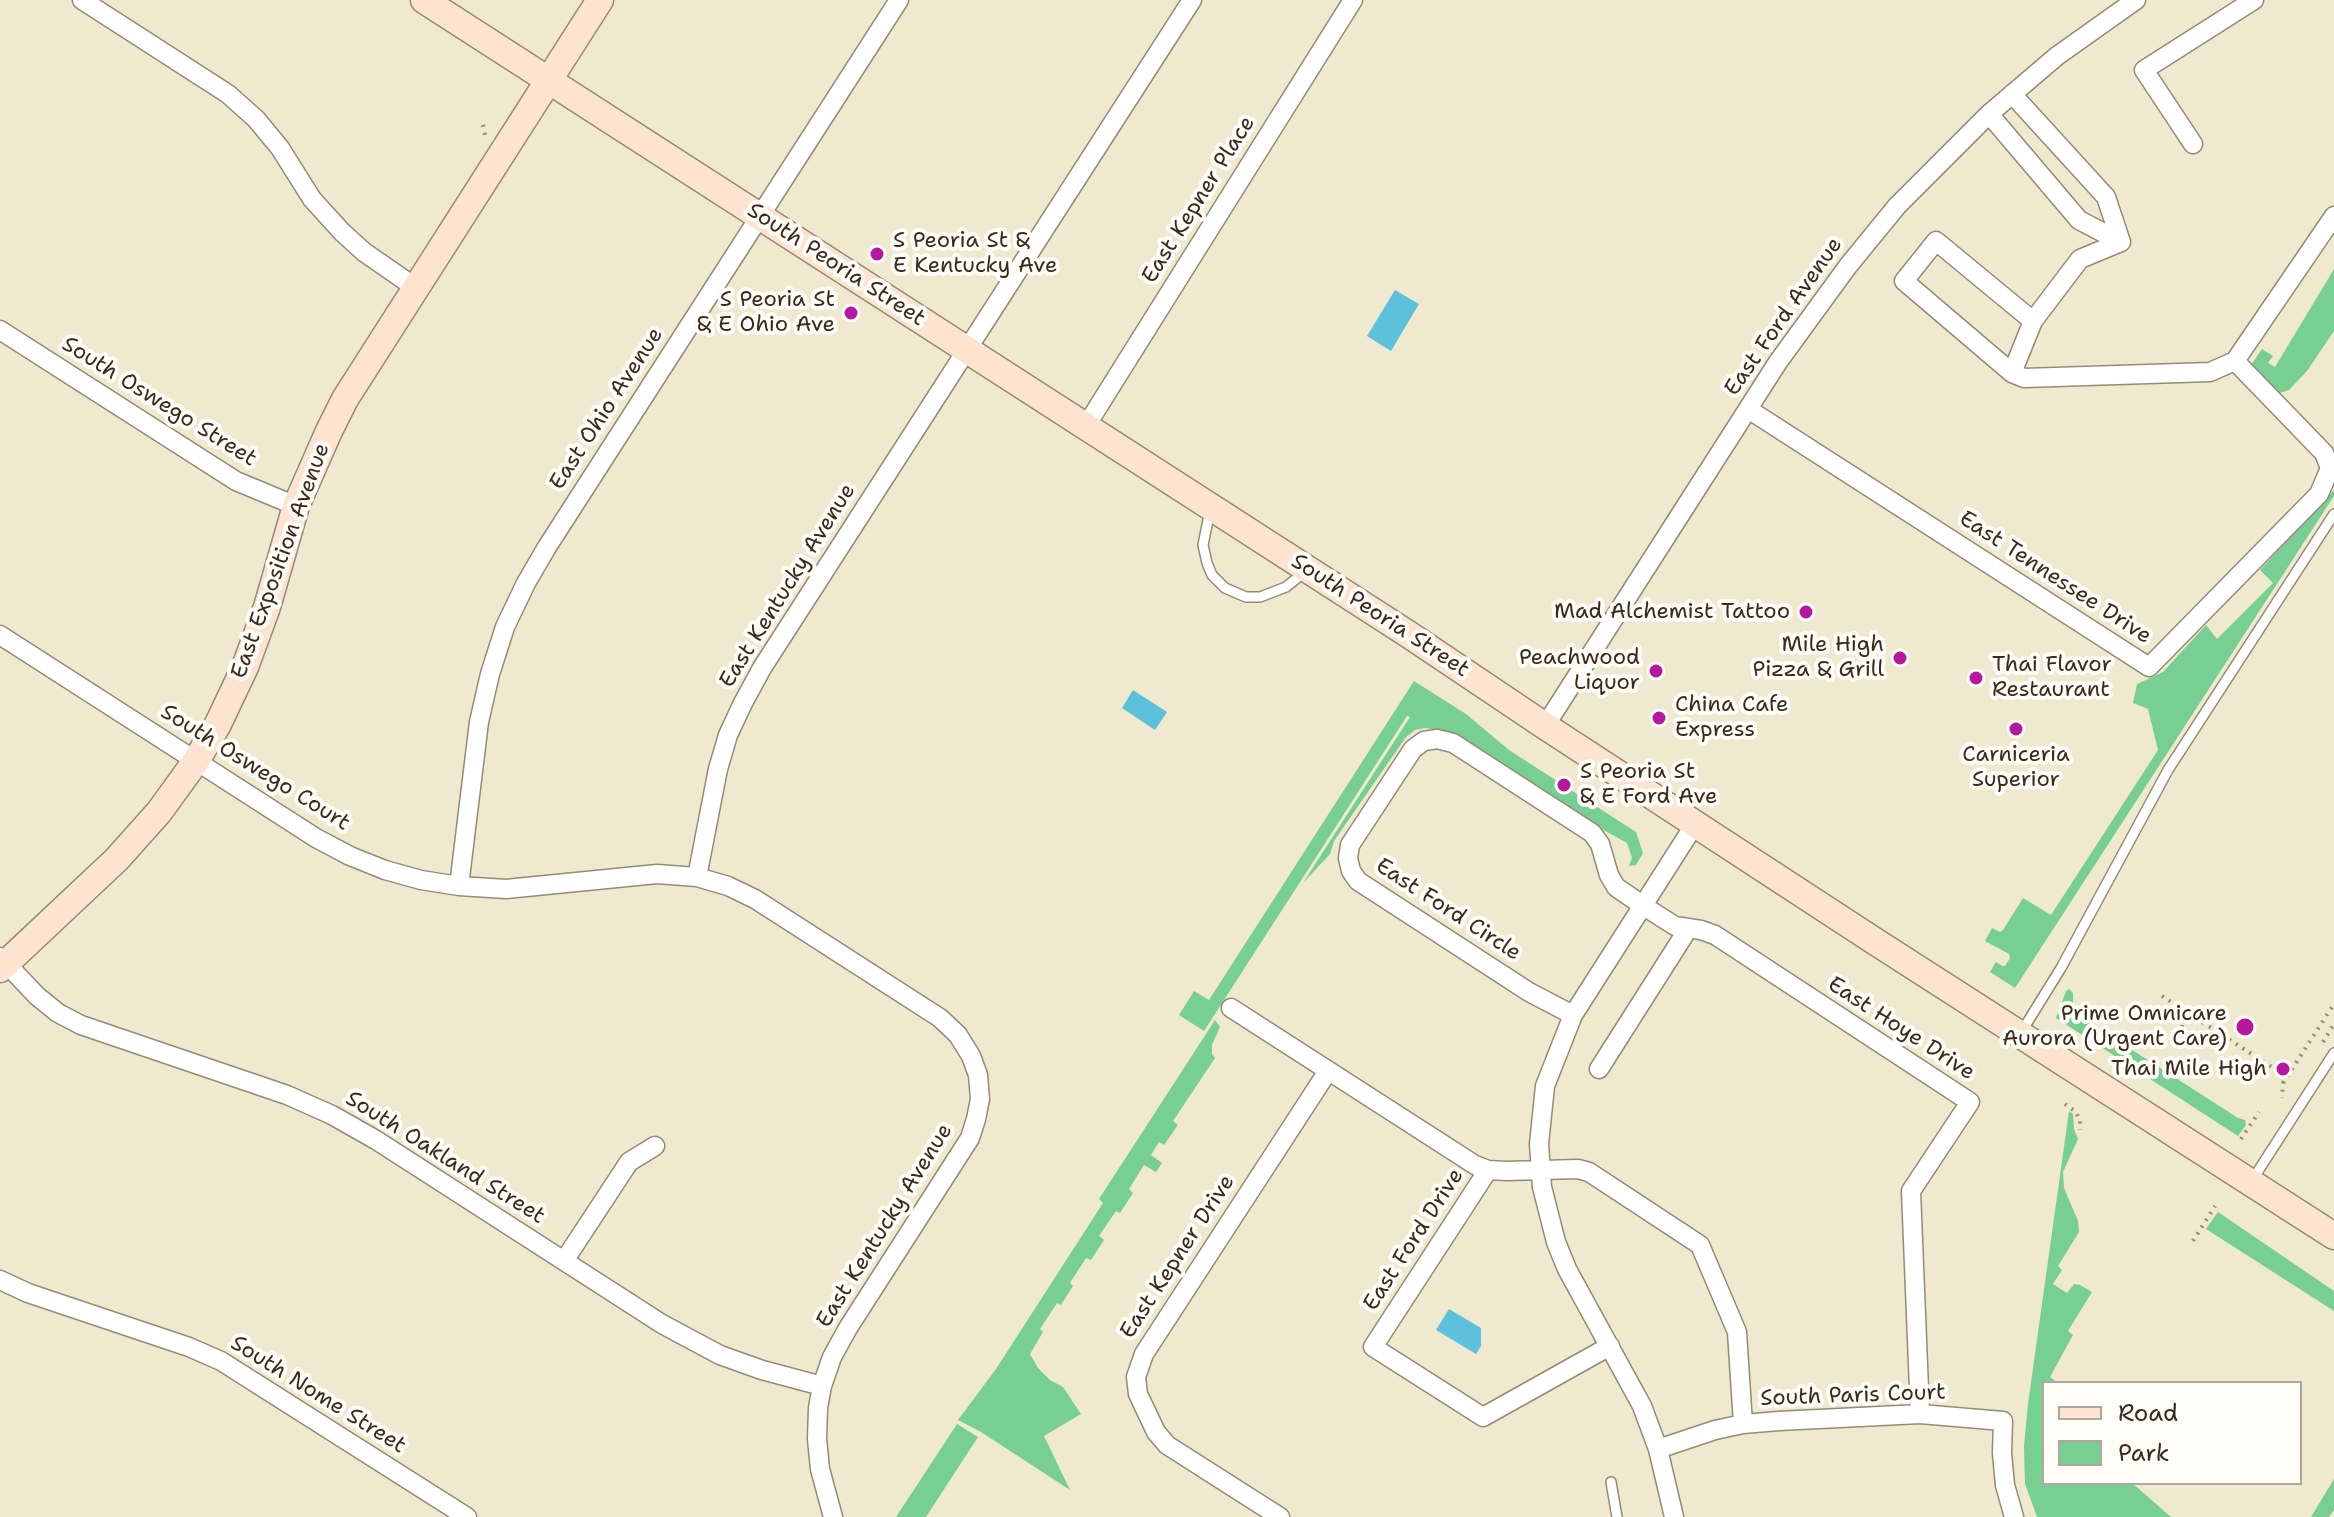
<!DOCTYPE html>
<html>
<head>
<meta charset="utf-8">
<style>
	body { margin:0 }
	#map { position:relative; width:2334px; height:1517px; overflow:hidden; background:#efe9cf; font-family:"Shantell Sans",sans-serif }
	canvas { display:block }
	.legend { position:absolute; left:2042px; top:1381px; width:260px; height:104px; box-sizing:border-box; background:#fdfcf7; border:2px solid #afa8a0; margin:0; padding:10px 14px; list-style:none; font-size:24px; color:#3b2a1e }
	.legend li { display:flex; align-items:center; gap:16px; height:40px }
	.legend b { width:40px; border:2px solid #afa8a0 }
</style>
</head>
<body>
<div id="map">
<canvas width="2334" height="1517"></canvas>
<ul class="legend">
<li><b style="height:10px;background:#fde4d1"></b>Road</li>
<li><b style="height:22px;background:#78cf94"></b>Park</li>
</ul>
</div>
<script>
const ctx = document.querySelector('canvas').getContext('2d');
ctx.lineJoin = 'round';
function fillPath(path, color) { ctx.fillStyle = color; ctx.fill(path, 'evenodd'); }
const shape = rows => new Path2D(rows.map(r => 'M' + r).join(''));
function strokePath(path, color, width, dash) { ctx.strokeStyle = color; ctx.lineWidth = width; ctx.lineCap = dash ? 'butt' : 'round'; ctx.setLineDash(dash || []); ctx.stroke(path); }
function write(font, color, halo, rows, align = 'center') {
  ctx.font = font + ' "Shantell Sans",sans-serif'; ctx.lineWidth = 8; ctx.setLineDash([]); ctx.textBaseline = 'middle'; ctx.strokeStyle = halo; ctx.fillStyle = color; for (const [text, x, y, turn = 0] of rows) {
    ctx.save(); ctx.translate(x, y); ctx.rotate((+turn || 0) * Math.PI / 180); ctx.textAlign = isNaN(turn) ? turn : align; if (halo) ctx.strokeText(text, 0, 0); ctx.fillText(text, 0, 0); ctx.restore();
  }
}
const green = shape([
	[2334,269,2334,331,2307,371,2289,390,2280,393,2255,377,2249,368,2262,349,2273,356,2268,363,2275,367],
	[2334,490,2334,496,2015,988,1990,972,1996,962,2002,966,2005,966,2010,958,2009,954,1985,941,1992,928,2000,932,2003,930,2023,898,2051,915,2158,750,2148,709,2133,703,2137,684,2163,672,2206,625,2217,639,2273,583,2260,570],
	[1414,681,1466,714,1509,750,1636,832,1643,853,1636,865,1629,866,1632,858,1627,843,1587,821,1445,731,1425,728,1415,730,1406,737,1334,841,1330,854,1303,883,1410,717,1407,716,1204,1031,1179,1015,1194,991,1209,1000],
	[2069,989,2073,993,2073,1012,2238,1118,2245,1120,2246,1125,2238,1136,2056,1018,2066,991],
	[1215,1020,1220,1027,1212,1045,1212,1054,1215,1058,1173,1121,1178,1125,1164,1145,1159,1142,1151,1155,1162,1163,1156,1172,1144,1165,1129,1189,1133,1193,1120,1213,1116,1211,1099,1236,1104,1240,1091,1260,1086,1258,1070,1283,1073,1286,1061,1305,1057,1303,1040,1329,1043,1332,1030,1354,1038,1368,1050,1380,1063,1387,1081,1414,1044,1436,1070,1490,981,1432,958,1420,996,1369,1103,1203,1099,1199],
	[2069,1111,2073,1114,2074,1129,2078,1139,2063,1172,2064,1188,2078,1221,2079,1232,2058,1266,2062,1270,2053,1284,2067,1293,2074,1284,2080,1285,2092,1292,2068,1331,2073,1335,2050,1377,2058,1383,2044,1383,2044,1483,2132,1483,2171,1517,2037,1517,2025,1484,2024,1446,2028,1404],
	[2218,1212,2334,1291,2334,1311,2206,1229],
	[957,1424,978,1437,926,1517,896,1517],
	[2334,1479,2334,1510,2329,1517,2311,1517]
]);
const water = shape([
	[1395,290,1419,304,1391,351,1367,336],
	[1133,690,1167,712,1155,730,1122,708],
	[1449,1309,1481,1328,1481,1346,1476,1354,1436,1330]
]);
const path = shape([
	[483,125,485,135],
	[2162,996,2284,1075,2282,1098],
	[2182,1027,2183,1009],
	[2219,1034,2219,1047],
	[2323,1042,2334,1024],
	[2283,1083,2334,1004],
	[2065,1104,2076,1112,2080,1121,2080,1130],
	[2241,1139,2259,1112],
	[2193,1241,2215,1206]
]);
const lane = shape([
	[1210,510,1203,545,1207,563,1212,575,1225,588,1246,597,1260,597,1286,587,1307,570],
	[2022,1031,2061,968,2168,770,2334,514],
	[2253,1179,2334,1053],
	[1611,1482,1617,1517]
]);
const street = shape([
	[82,0,228,94,256,119,280,148,312,199,342,232,364,252,416,288],
	[2012,94,2106,197,2121,242],
	[1989,114,2079,220,2121,242],
	[2193,144,2144,70,2254,0],
	[2033,321,1936,241,1904,281,2012,373,2024,378,2210,372,2235,361,2334,216],
	[0,330,236,481,296,506],
	[2012,373,2033,321,2080,259,2121,242],
	[1748,409,2149,667,2319,494,2330,468,2324,453,2235,361],
	[1086,426,1353,0],
	[0,635,316,838,350,856,385,870,421,880,459,886,506,889,657,874,697,877,728,886,755,899,940,1018,958,1035,971,1056,978,1075,980,1099,976,1119,970,1138,848,1328,832,1357,822,1386,818,1408,817,1439,820,1469,833,1517],
	[1545,726,1778,362,1848,266,1897,206,1989,114,2057,56,2136,0],
	[697,877,718,769,728,735,743,703,762,668,1192,0],
	[459,886,479,722,490,674,505,627,526,583,547,547,899,0],
	[0,957,37,996,58,1013,81,1025,287,1095,332,1115,376,1140,662,1324,720,1355,762,1370,822,1386],
	[1231,1008,1475,1165,1488,1170,1507,1171,1578,1169,1589,1172,1700,1245,1737,1332,1743,1424],
	[1573,1015,1529,992,1358,881,1351,871,1348,858,1350,845,1413,749,1424,741,1437,739,1453,743,1592,833,1600,844,1609,875,1616,887,1642,905,1675,926,1701,930,1715,935,1970,1102,1911,1191,1920,1414],
	[1599,1069,1688,929],
	[1488,1170,1373,1347,1483,1417,1610,1346],
	[564,1261,629,1162,655,1146],
	[0,1280,28,1293,189,1347,221,1361,467,1517],
	[1658,1449,1715,1430,1743,1424,1779,1421,1920,1414,2003,1421,2002,1453,2005,1485,2014,1517],
	[1280,1517,1167,1445,1156,1432,1138,1394,1136,1377,1144,1354,1328,1071],
	[1674,1517,1658,1449,1642,1406,1567,1269,1556,1242,1542,1187,1539,1144,1545,1086,1573,1015,1695,824]
]);
const secondary = shape([
	[424,0,1408,634,1545,726,1876,942,2334,1236],
	[0,969,117,859,159,812,196,761,218,724,245,667,267,607,296,506,329,431,345,399,600,0]
]);
const markers = [
	[877,254,8,"#b5179e"],
	[851,313,8,"#b5179e"],
	[1806,612,8,"#b5179e"],
	[1900,658,8,"#b5179e"],
	[1656,671,8,"#b5179e"],
	[1976,678,8,"#b5179e"],
	[1659,718,8,"#b5179e"],
	[2016,729,8,"#b5179e"],
	[1564,785,8,"#b5179e"],
	[2245,1027,10,"#b5179e"],
	[2283,1069,8,"#b5179e"]
];
const streetNames = [
	["East Kepner Place",1199,200,-58],
	["South Peoria Street",836,265,33],
	["East Ford Avenue",1784,317,-55],
	["South Oswego Street",159,402,32],
	["East Ohio Avenue",607,409,-57],
	["East Exposition Avenue",281,561,-70],
	["East Tennessee Drive",2055,578,33],
	["East Kentucky Avenue",788,586,-58],
	["South Peoria Street",1380,616,33],
	["South Oswego Court",255,768,32],
	["East Ford Circle",1448,910,33],
	["East Hoye Drive",1901,1029,33],
	["South Oakland Street",445,1158,32],
	["East Kentucky Avenue",885,1226,-58],
	["East Ford Drive",1414,1240,-57],
	["East Kepner Drive",1178,1257,-57],
	["South Nome Street",318,1395,32],
	["South Paris Court",1853,1396,-2]
];
const poiNames = [
	["S Peoria St &",893,241,"left"],
	["E Kentucky Ave",893,266,"left"],
	["S Peoria St",835,300],
	["& E Ohio Ave",835,325],
	["Mad Alchemist Tattoo",1790,612],
	["Mile High",1884,645],
	["Pizza & Grill",1884,670],
	["Peachwood",1640,658],
	["Liquor",1640,683],
	["Thai Flavor",1992,665,"left"],
	["Restaurant",1992,690,"left"],
	["China Cafe",1675,705,"left"],
	["Express",1675,730,"left"],
	["Carniceria",2016,755,"center"],
	["Superior",2016,780,"center"],
	["S Peoria St",1580,772,"left"],
	["& E Ford Ave",1580,797,"left"],
	["Prime Omnicare",2227,1014],
	["Aurora (Urgent Care)",2227,1039],
	["Thai Mile High",2267,1069]
];
fillPath(green, '#78cf94');
fillPath(water, '#5dc1dc');
strokePath(lane, '#958a76', 12);
strokePath(street, '#958a76', 21);
strokePath(secondary, '#958a76', 29);
strokePath(path, '#958a76', 4, [2, 6]);
strokePath(lane, '#fff', 9);
strokePath(street, '#fff', 18);
strokePath(secondary, '#fde4d1', 26);
for (const [x, y, r, color] of markers) { const dot = new Path2D(); dot.arc(x, y, r, 0, 2 * Math.PI); ctx.fillStyle = color; ctx.fill(dot); strokePath(dot, '#fdfcf7', 3); }
write('22px', '#3b2a1e', '#fdfcf7', streetNames);
write('22px', '#3b2a1e', '#fdfcf7', poiNames, 'right');
</script>
</body>
</html>
